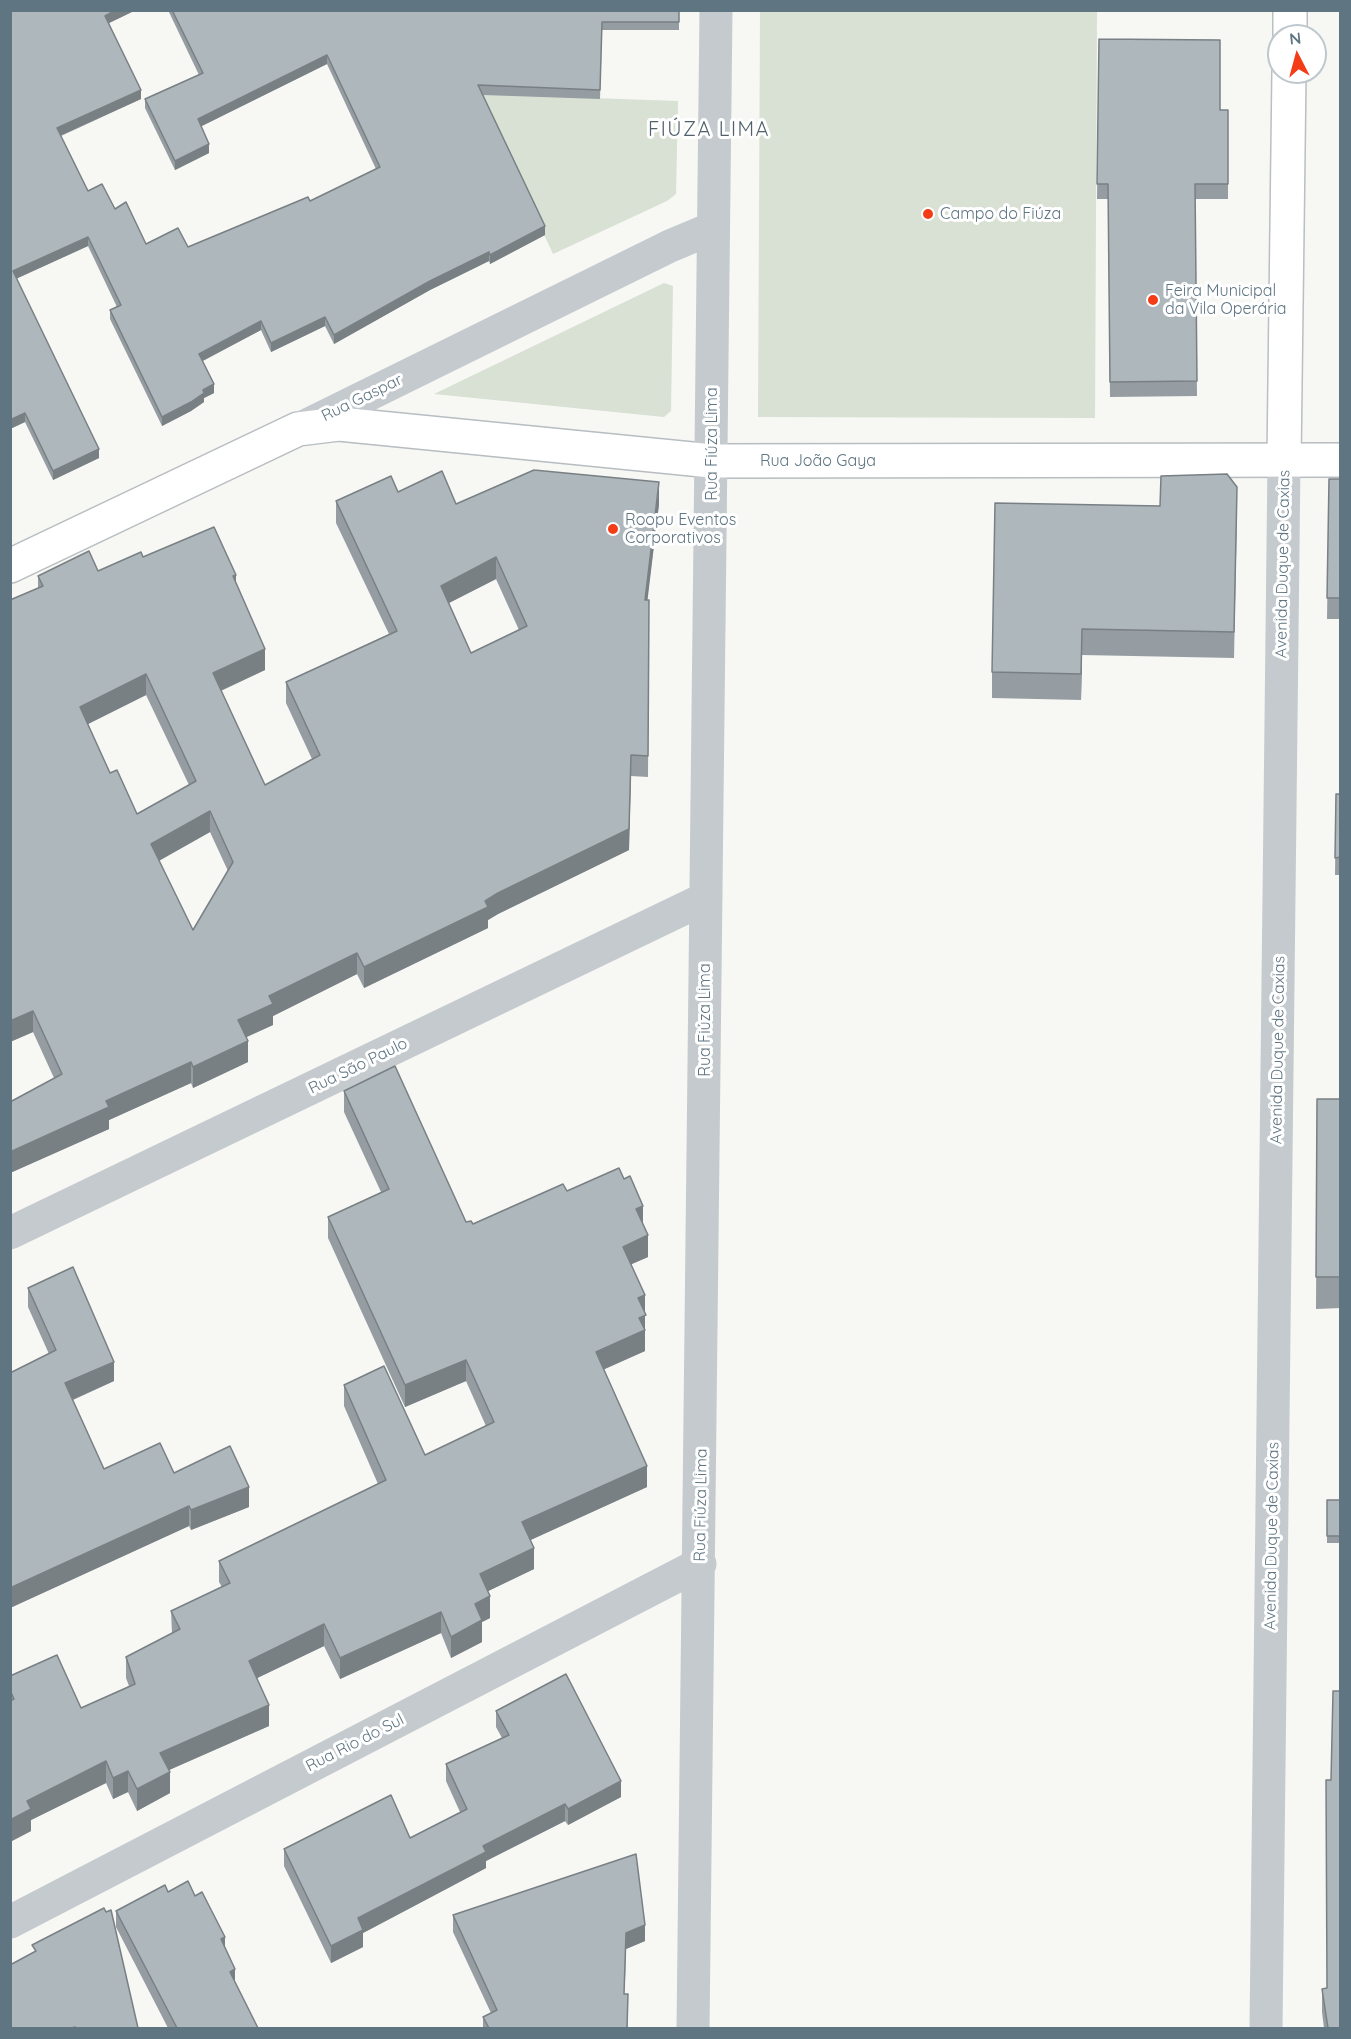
<!DOCTYPE html>
<html>
<head>
<meta charset="utf-8">
<style>
	body { margin:0 }
	#map { position:relative; width:1351px; height:2039px; overflow:hidden; background:#f7f7f4; font-family:Quicksand,sans-serif }
	canvas { display:block }
	.frame { position:absolute; inset:0; border:12px solid #5f7582; pointer-events:none }
	.north { position:absolute; left:1267px; top:24px; width:60px; height:60px; box-sizing:border-box; background:#fff; border:2px solid #bfc8cd; border-radius:50%; rotate:354deg; font-size:16px; font-weight:700; line-height:24px; text-align:center; color:#5f7582 }
	.north::after { content:''; display:block; margin:auto; width:21px; height:27px; background:#f43c17; clip-path:polygon(50% 0,100% 100%,50% 72%,0 100%) }
</style>
</head>
<body>
<div id="map">
<canvas width="1351" height="2039"></canvas>
<div class="frame"></div>
<div class="north">N</div>
</div>
<script>
const ctx = document.querySelector('canvas').getContext('2d');
ctx.lineJoin = 'round';
function fillPath(path, color) { ctx.fillStyle = color; ctx.fill(path, 'evenodd'); }
const shape = rows => new Path2D(rows.map(r => 'M' + r).join(''));
function strokePath(path, color, width, dash) { ctx.strokeStyle = color; ctx.lineWidth = width; ctx.lineCap = dash ? 'butt' : 'round'; ctx.setLineDash(dash || []); ctx.stroke(path); }
function write(font, color, halo, rows, align = 'center') {
  ctx.font = font + ' Quicksand,sans-serif'; ctx.lineWidth = 6; ctx.setLineDash([]); ctx.textBaseline = 'middle'; ctx.strokeStyle = halo; ctx.fillStyle = color; for (const [text, x, y, turn = 0] of rows) {
    ctx.save(); ctx.translate(x, y); ctx.rotate((+turn || 0) * Math.PI / 180); ctx.textAlign = isNaN(turn) ? turn : align; if (halo) ctx.strokeText(text, 0, 0); ctx.fillText(text, 0, 0); ctx.restore();
  }
}
const green = shape([
	[760,11,1097,11,1095,418,758,417],
	[479,94,678,101,676,194,667,201,553,254],
	[664,283,673,286,671,411,664,417,434,394]
]);
const street = shape([
	[303,427,670,246,713,228],
	[10,1233,706,898],
	[10,1922,700,1564],
	[693,2028,716,10],
	[1266,2028,1284,460]
]);
const secondary = shape([
	[1290,36,1290,10],
	[1284,460,1289,72]
]);
const primary = shape([
	[10,566,298,429,339,424,712,461,1340,460]
]);
const wall = shape([
	[10,10,136,10,109,23,141,99,61,136,88,191,115,209,146,244,188,247,310,201,376,169,327,64,201,126,209,153,175,170,145,108,145,99,199,75,168,10,679,10,679,30,602,30,600,99,483,95,545,235,490,264,489,261,430,290,334,344,325,326,271,352,261,330,202,361,214,393,204,398,204,402,191,411,162,426,110,319,110,310,117,307,88,246,16,279,99,458,53,480,25,422,10,429],
	[1099,39,1220,110,1228,110,1228,199,1195,199,1197,396,1110,397,1108,199,1097,199],
	[1329,479,1341,479,1341,619,1327,619],
	[398,492,456,504,659,504,647,600,649,600,648,777,631,776,629,850,498,914,488,920,488,928,364,988,357,974,273,1016,273,1025,246,1037,248,1062,193,1088,191,1083,109,1120,109,1129,10,1173,10,1102,54,1078,33,1032,10,1042,10,600,38,588,38,576,98,571,143,557,236,584,265,670,221,691,265,785,312,759,286,703,286,682,389,634,336,523,336,501],
	[496,579,519,630,471,653,449,603],
	[146,695,189,785,137,814,110,773,88,724],
	[210,832,228,871,193,930,159,861],
	[1237,512,1234,658,1082,655,1081,700,992,698,992,672],
	[1336,794,1341,794,1341,875,1335,875],
	[344,1091,466,1222,473,1224,567,1191,643,1223,648,1257,631,1264,645,1295,645,1351,604,1369,647,1487,530,1540,534,1569,488,1591,490,1618,482,1622,482,1642,451,1658,441,1633,340,1679,324,1646,257,1678,269,1726,169,1770,170,1793,137,1811,128,1792,113,1799,106,1783,31,1820,31,1831,10,1842,10,1676,81,1708,129,1686,126,1678,126,1657,172,1633,171,1611,222,1587,219,1582,219,1561,378,1484,344,1406,344,1385,425,1455,486,1426,466,1381,405,1407,328,1238,328,1217,381,1192,344,1112],
	[1317,1099,1341,1099,1341,1308,1316,1309],
	[28,1288,114,1381,73,1400,104,1469,174,1473,249,1507,191,1530,189,1526,10,1608,10,1373,49,1354,28,1307],
	[1327,1500,1341,1500,1341,1543,1327,1543],
	[496,1711,621,1797,568,1825,565,1821,486,1861,486,1868,363,1933,363,1947,331,1963,284,1866,284,1849,410,1838,460,1812,446,1781,446,1764,502,1738,496,1727],
	[168,1892,195,1896,225,1949,235,1983,258,2028,168,2028,116,1927,116,1911],
	[453,1915,645,1941,626,1949,624,1994,628,2028,483,2028,483,2017,491,2013,453,1932],
	[1322,1989,1341,2028,1324,2028,1322,2012]
]);
const shadedWall = shape([
	[116,10,136,10,105,25,105,16],
	[327,55,327,64,198,128,198,119],
	[141,90,141,99,57,137,57,128],
	[209,144,209,153,175,170,175,161],
	[545,226,545,235,490,264,490,255],
	[88,237,88,246,13,280,13,271],
	[489,252,489,261,430,290,334,344,334,335,430,281],
	[325,317,325,326,271,352,271,343],
	[261,321,261,330,199,363,199,354],
	[214,384,214,393,204,398,204,402,191,411,162,426,162,417,203,390],
	[25,413,25,422,10,429,10,420],
	[99,449,99,458,53,480,53,471],
	[659,482,659,504,645,621,645,600],
	[496,557,496,579,441,607,441,586],
	[236,575,236,596,233,576],
	[1082,629,1082,655,1081,700,1081,674],
	[265,649,265,670,213,694,213,673],
	[146,674,146,695,80,728,80,707],
	[631,755,629,850,498,914,488,920,488,928,364,988,364,967],
	[210,811,210,832,151,865,151,844],
	[357,953,357,974,273,1016,273,1025,238,1041,238,1020,269,996],
	[33,1011,33,1032,10,1042,10,1021],
	[248,1041,248,1062,193,1088,193,1067],
	[191,1062,191,1083,109,1120,109,1129,10,1173,10,1152,106,1101],
	[643,1206,643,1227,636,1209],
	[648,1235,648,1257,623,1268,623,1247],
	[645,1295,645,1351,596,1373,596,1352,638,1298],
	[466,1360,466,1381,405,1407,405,1385],
	[114,1362,114,1381,65,1403,65,1383],
	[647,1466,647,1487,522,1544,522,1522],
	[249,1487,249,1507,191,1530,191,1510],
	[189,1506,189,1526,10,1608,10,1588],
	[534,1548,534,1569,480,1595,480,1574],
	[490,1596,490,1618,482,1622,482,1642,451,1658,451,1637,475,1604],
	[441,1612,441,1633,340,1679,340,1658],
	[324,1624,324,1646,249,1682,249,1661],
	[269,1705,269,1726,160,1774,160,1753],
	[106,1761,106,1783,31,1820,31,1831,10,1842,10,1820,27,1801],
	[128,1771,128,1792,113,1799,113,1778],
	[170,1772,170,1793,137,1811,137,1789],
	[621,1781,621,1797,568,1825,568,1809],
	[565,1804,565,1821,486,1861,486,1868,363,1933,363,1947,331,1963,331,1946,358,1918,483,1846],
	[645,1925,645,1941,626,1949,624,2011,626,1933],
	[225,1937,225,1954,221,1939],
	[235,1969,235,1986,230,1972]
]);
const building = shape([
	[10,10,116,10,105,16,141,90,57,128,88,191,102,184,115,209,126,202,146,244,178,228,188,247,308,197,310,201,380,167,327,55,198,119,209,144,175,161,145,99,203,73,172,10,679,10,679,22,602,22,600,90,478,85,545,226,490,255,489,252,430,281,334,335,325,317,271,343,261,321,199,354,214,384,203,390,204,393,191,402,162,417,110,310,121,305,88,237,13,271,99,449,53,471,25,413,10,420,10,10],
	[1099,39,1220,40,1220,110,1228,110,1228,184,1195,184,1197,381,1110,382,1108,184,1097,184,1099,39],
	[534,470,659,482,645,600,649,600,648,756,631,755,629,829,498,893,485,901,488,907,364,967,357,953,269,996,273,1004,238,1020,248,1041,193,1067,191,1062,106,1101,109,1107,10,1152,10,1102,62,1074,33,1011,10,1021,10,600,43,586,38,576,89,551,98,571,141,552,143,557,214,527,236,575,233,576,265,649,213,673,265,785,320,755,286,682,397,631,336,501,391,476,398,492,442,471,456,504,534,470],
	[496,557,527,626,471,653,441,586,496,557],
	[146,674,196,781,137,814,117,770,110,773,80,707,146,674],
	[210,811,233,862,193,930,151,844,210,811],
	[1227,474,1237,487,1234,632,1082,629,1081,674,992,672,995,503,1160,506,1161,476,1227,474],
	[1329,479,1341,479,1341,598,1327,598,1329,479],
	[1336,794,1341,794,1341,857,1335,858,1336,794],
	[395,1066,466,1222,471,1221,473,1224,563,1184,567,1191,619,1168,624,1179,630,1176,643,1206,636,1209,648,1235,623,1247,645,1295,638,1298,646,1315,639,1318,645,1330,596,1352,647,1466,522,1522,534,1548,480,1574,490,1596,475,1604,482,1620,451,1637,441,1612,340,1658,324,1624,249,1661,269,1705,160,1753,170,1772,137,1789,128,1771,113,1778,106,1761,27,1801,31,1809,10,1820,10,1701,14,1699,10,1690,10,1676,57,1655,81,1708,135,1684,126,1657,180,1629,171,1611,230,1583,219,1561,386,1480,344,1385,384,1366,425,1455,494,1422,466,1360,405,1385,328,1217,389,1189,344,1091,395,1066],
	[1317,1099,1341,1099,1341,1277,1316,1277,1317,1099],
	[73,1267,114,1362,65,1383,104,1469,160,1443,174,1473,230,1446,249,1487,191,1510,189,1506,10,1588,10,1373,56,1350,28,1288,73,1267],
	[1327,1500,1341,1500,1341,1536,1327,1536,1327,1500],
	[566,1674,621,1781,568,1809,565,1804,483,1846,486,1852,358,1918,363,1930,331,1946,284,1849,391,1795,410,1838,467,1809,446,1764,509,1735,496,1711,566,1674],
	[1333,1691,1341,1691,1341,2028,1328,2028,1322,1989,1327,1988,1326,1780,1331,1780,1333,1691],
	[636,1854,645,1925,626,1933,624,1994,628,1994,627,2028,489,2028,483,2017,497,2010,453,1915,636,1854],
	[188,1881,195,1896,202,1892,225,1937,221,1939,235,1969,230,1972,258,2028,177,2028,116,1911,165,1885,168,1892,188,1881],
	[104,1908,106,1912,111,1910,138,2028,76,2028,75,2027,72,2028,10,2028,10,1965,36,1951,32,1945,104,1908]
]);
const markers = [
	[928,214,6,"#f43c17"],
	[1153,300,6,"#f43c17"],
	[613,529,6,"#f43c17"]
];
const poiNames = [
	["Campo do Fiúza",940,214],
	["Feira Municipal",1165,291],
	["da Vila Operária",1165,309],
	["Roopu Eventos",625,520],
	["Corporativos",625,538]
];
const streetNames = [
	["Rua Gaspar",362,398,-26],
	["Rua Fiúza Lima",712,444,-90],
	["Rua João Gaya",818,461],
	["Avenida Duque de Caxias",1283,564,-89],
	["Rua Fiúza Lima",705,1020,-90],
	["Avenida Duque de Caxias",1278,1050,-89],
	["Rua São Paulo",358,1066,-26],
	["Rua Fiúza Lima",701,1505,-89],
	["Avenida Duque de Caxias",1272,1536,-89],
	["Rua Rio do Sul",355,1743,-27]
];
const quarterNames = [
	["FIÚZA LIMA",709,130]
];
fillPath(green, '#d9e0d4');
strokePath(secondary, '#b9bfc3', 36);
strokePath(primary, '#b7bdc0', 36);
strokePath(street, '#c4cacd', 33);
strokePath(secondary, '#fff', 33);
strokePath(primary, '#fff', 33);
fillPath(wall, '#959da2');
fillPath(shadedWall, '#798084');
fillPath(building, '#adb7bc');
strokePath(building, '#798084', 1.5);
for (const [x, y, r, color] of markers) { const dot = new Path2D(); dot.arc(x, y, r, 0, 2 * Math.PI); ctx.fillStyle = color; ctx.fill(dot); strokePath(dot, '#fff', 2); }
write('16px', '#5f7582', '#fff', poiNames, 'left');
write('16px', '#5f7582', '#fff', streetNames);
ctx.letterSpacing = '1.5px';
write('20px', '#52626c', '#fff', quarterNames);
ctx.letterSpacing = '0px';
</script>
</body>
</html>
